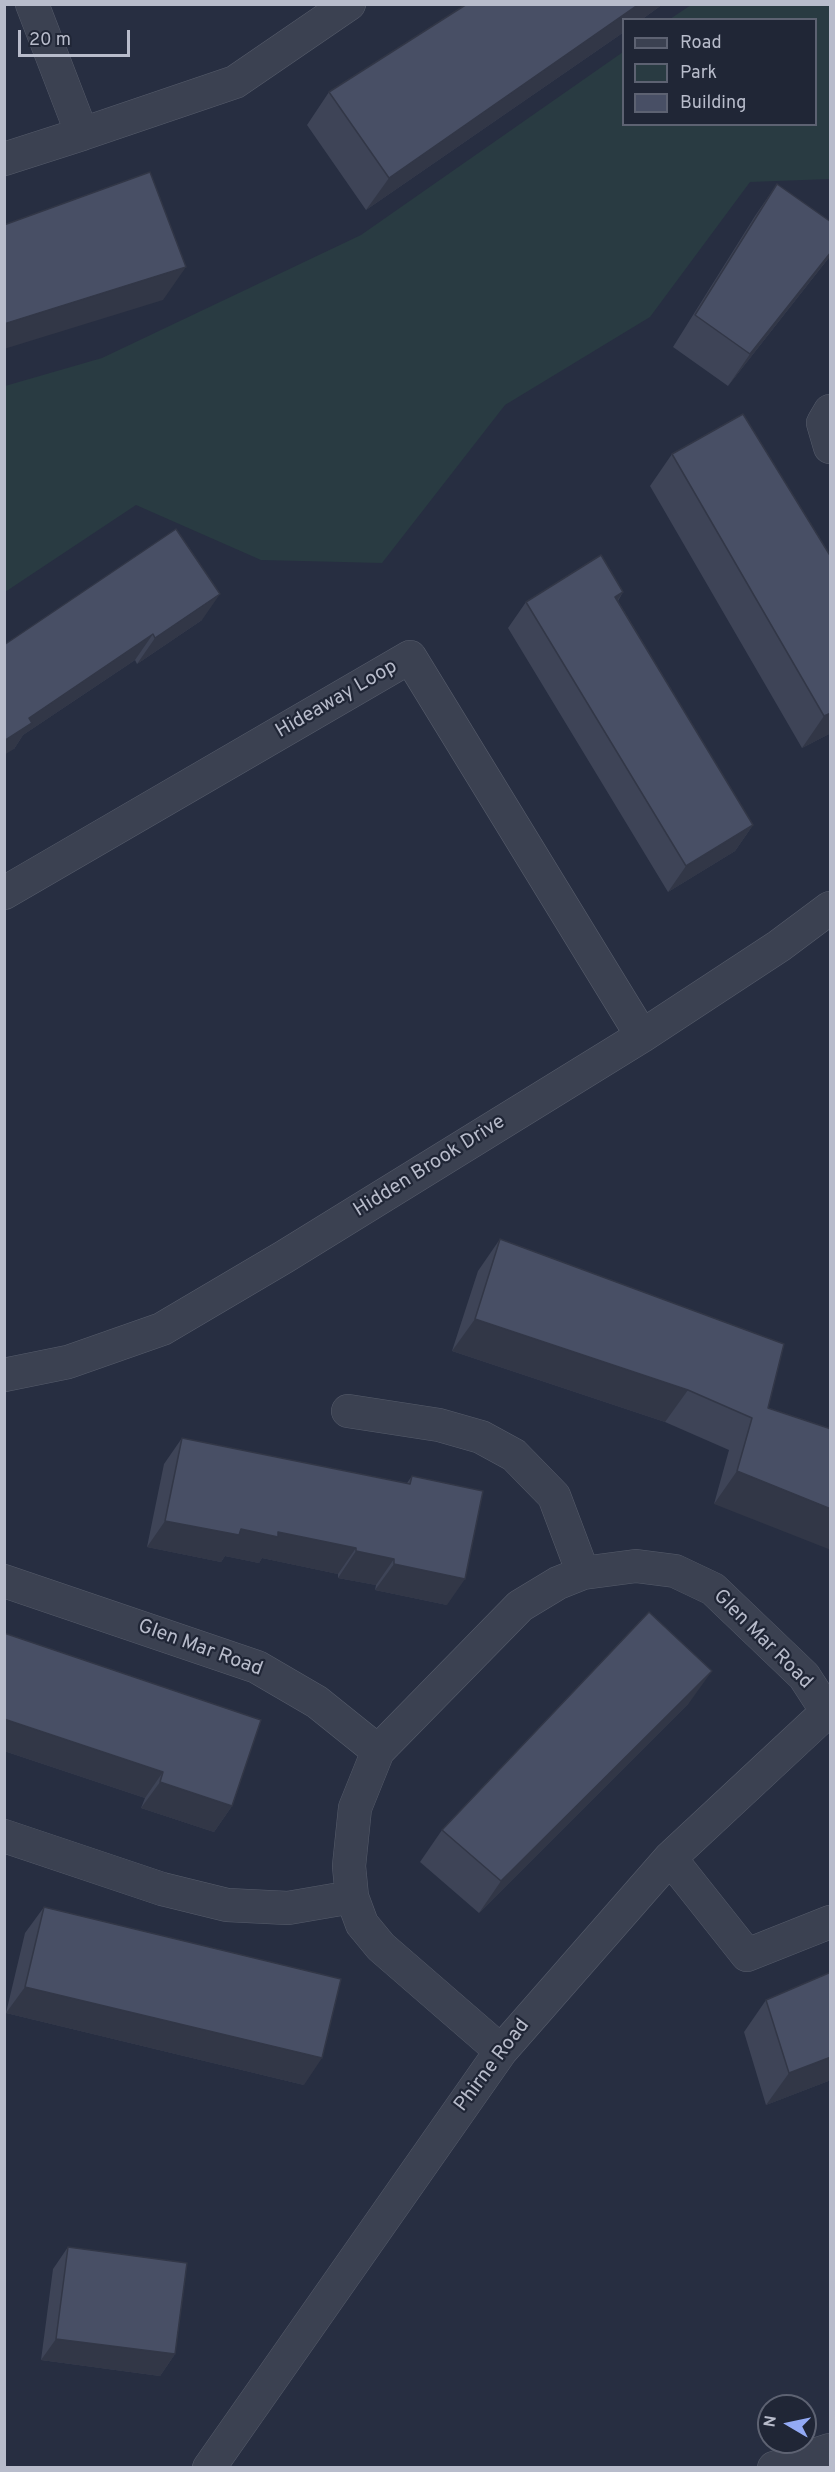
<!DOCTYPE html>
<html>
<head>
<meta charset="utf-8">
<style>
	body { margin:0 }
	#map { position:relative; width:835px; height:2472px; overflow:hidden; background:#272e41; font-family:Overpass,sans-serif }
	canvas { display:block }
	.frame { position:absolute; inset:0; border:6px solid #b8bccb; pointer-events:none }
	.legend { position:absolute; left:622px; top:18px; width:195px; height:108px; box-sizing:border-box; background:#202636; border:2px solid #5d6272; margin:0; padding:8px 10px; list-style:none; font-size:18px; color:#b8bccb }
	.legend li { display:flex; align-items:center; gap:12px; height:30px }
	.legend b { width:30px; border:2px solid #5d6272 }
	.north { position:absolute; left:757px; top:2394px; width:60px; height:60px; box-sizing:border-box; background:#202636; border:2px solid #5d6272; border-radius:50%; rotate:279deg; font-size:16px; font-weight:700; line-height:24px; text-align:center; color:#b8bccb }
	.north::after { content:''; display:block; margin:auto; width:21px; height:27px; background:#93aaf5; clip-path:polygon(50% 0,100% 100%,50% 72%,0 100%) }
	.scale { position:absolute; left:18px; top:30px; width:112px; height:27px; box-sizing:border-box; border:3px solid #b8bccb; border-top:0; padding-left:8px; font-size:18px; line-height:21px; white-space:nowrap; color:#b8bccb; -webkit-text-stroke:4px #202636; paint-order:stroke }
</style>
</head>
<body>
<div id="map">
<canvas width="835" height="2472"></canvas>
<div class="frame"></div>
<ul class="legend">
<li><b style="height:8px;background:#3b4151"></b>Road</li>
<li><b style="height:16px;background:#293b42"></b>Park</li>
<li><b style="height:16px;background:#484f65"></b>Building</li>
</ul>
<div class="north">N</div>
<div class="scale">20 m</div>
</div>
<script>
const ctx = document.querySelector('canvas').getContext('2d');
ctx.lineJoin = 'round';
function fillPath(path, color) { ctx.fillStyle = color; ctx.fill(path, 'evenodd'); }
const shape = rows => new Path2D(rows.map(r => 'M' + r).join(''));
function strokePath(path, color, width, dash) { ctx.strokeStyle = color; ctx.lineWidth = width; ctx.lineCap = dash ? 'butt' : 'round'; ctx.setLineDash(dash || []); ctx.stroke(path); }
function write(font, color, halo, rows, align = 'center') {
  ctx.font = font + ' Overpass,sans-serif'; ctx.lineWidth = 4.5; ctx.setLineDash([]); ctx.textBaseline = 'middle'; ctx.strokeStyle = halo; ctx.fillStyle = color; for (const [text, x, y, turn = 0] of rows) {
    ctx.save(); ctx.translate(x, y); ctx.rotate((+turn || 0) * Math.PI / 180); ctx.textAlign = isNaN(turn) ? turn : align; if (halo) ctx.strokeText(text, 0, 0); ctx.fillText(text, 0, 0); ctx.restore();
  }
}
const green = shape([
	[691,5,830,5,830,179,750,182,650,317,505,405,382,563,261,560,136,505,5,592,5,386,102,358,361,235,623,52,624,124,816,124,816,20,670,19]
]);
const minor = shape([
	[82,134,235,82,349,4],
	[4,159,82,134,32,4],
	[830,411,823,423,830,447],
	[4,893,410,657,642,1036],
	[4,1375,68,1362,162,1329,284,1257,642,1036,779,946,830,908],
	[348,1411,439,1425,481,1437,514,1455,554,1496,583,1573],
	[4,1581,257,1667,317,1702,378,1751],
	[4,1836,162,1889,227,1905,288,1908,352,1897],
	[670,1858,747,1955,830,1922],
	[501,2051,381,1947,362,1924,352,1897,349,1866,355,1808,378,1751,520,1606,558,1583,583,1573,636,1566,675,1571,713,1589,804,1676,830,1716],
	[209,2468,501,2051,670,1858,830,1709],
	[774,2468,830,2450]
]);
const wall = shape([
	[467,4,663,4,641,20,624,20,624,32,366,210,307,125,329,92],
	[777,184,831,222,831,255,728,386,673,347,755,216],
	[672,454,831,557,831,733,802,748,650,486],
	[623,592,618,601,753,825,735,851,668,892,508,628,526,602],
	[202,620,137,664,135,660,23,735,14,749,4,645],
	[500,1239,768,1408,831,1429,714,1504,729,1450,665,1422,452,1351,478,1271],
	[182,1438,407,1483,412,1476,447,1605,375,1590,376,1585,338,1578,338,1574,262,1558,259,1563,225,1556,221,1562,147,1547,164,1464],
	[4,1633,232,1806,214,1832,141,1808,145,1798,4,1751],
	[689,1703,479,1913,420,1862,442,1830],
	[44,1907,304,2085,6,2013,25,1933],
	[766,2000,831,2080,766,2105,744,2032],
	[68,2247,175,2354,160,2376,41,2360,53,2269]
]);
const shadedWall = shape([
	[639,4,663,4,641,20,624,20,624,32,366,210,389,178],
	[831,252,831,255,823,265,728,386,750,354],
	[186,267,163,300,4,349,4,324],
	[623,592,605,619,615,597],
	[220,594,202,620,137,664,155,638],
	[153,634,135,660,23,735,14,749,4,755,4,741,29,718],
	[831,713,831,733,802,748,824,716],
	[753,825,735,851,668,892,686,866],
	[475,1319,688,1390,665,1422,452,1351],
	[737,1471,831,1509,831,1550,714,1504],
	[165,1521,241,1529,278,1532,356,1548,338,1574,262,1558,259,1563,225,1556,221,1562,147,1547],
	[356,1551,394,1559,376,1585,338,1578],
	[394,1564,465,1579,447,1605,375,1590],
	[712,1671,689,1703,479,1913,501,1881],
	[4,1719,163,1772,145,1798,4,1751],
	[160,1782,232,1806,214,1832,141,1808],
	[25,1987,322,2058,304,2085,6,2013],
	[831,2057,831,2080,766,2105,789,2073],
	[56,2339,175,2354,160,2376,41,2360]
]);
const building = shape([
	[467,4,639,4,389,178,329,92,467,4],
	[150,172,186,267,4,324,4,225,150,172],
	[777,184,831,222,831,252,750,354,695,315,777,184],
	[743,414,831,557,831,713,824,716,672,454,743,414],
	[176,529,220,594,155,638,153,634,29,718,32,723,4,741,4,645,176,529],
	[601,555,623,592,615,597,753,825,686,866,526,602,601,555],
	[500,1239,784,1344,768,1408,831,1429,831,1509,737,1471,752,1418,688,1390,475,1319,500,1239],
	[182,1438,410,1484,412,1476,483,1491,465,1579,394,1564,394,1559,356,1551,356,1548,278,1532,278,1537,241,1529,239,1535,165,1521,182,1438],
	[649,1612,712,1671,501,1881,442,1830,649,1612],
	[4,1633,261,1720,232,1806,160,1782,163,1772,4,1719,4,1633],
	[44,1907,341,1979,322,2058,25,1987,44,1907],
	[831,1972,831,2057,789,2073,766,2000,831,1972],
	[68,2247,187,2263,175,2354,56,2339,68,2247]
]);
const streetNames = [
	["Hideaway Loop",337,700,-30],
	["Hidden Brook Drive",430,1167,-32],
	["Glen Mar Road",762,1640,45],
	["Glen Mar Road",200,1649,20],
	["Phirne Road",493,2066,-53]
];
fillPath(green, '#293b42');
strokePath(minor, '#565c6b', 34);
strokePath(minor, '#3b4151', 33);
fillPath(wall, '#3e4457');
fillPath(shadedWall, '#323747');
fillPath(building, '#484f65');
strokePath(building, '#323747', 1.5);
write('20px', '#b8bccb', '#202636', streetNames);
</script>
</body>
</html>
